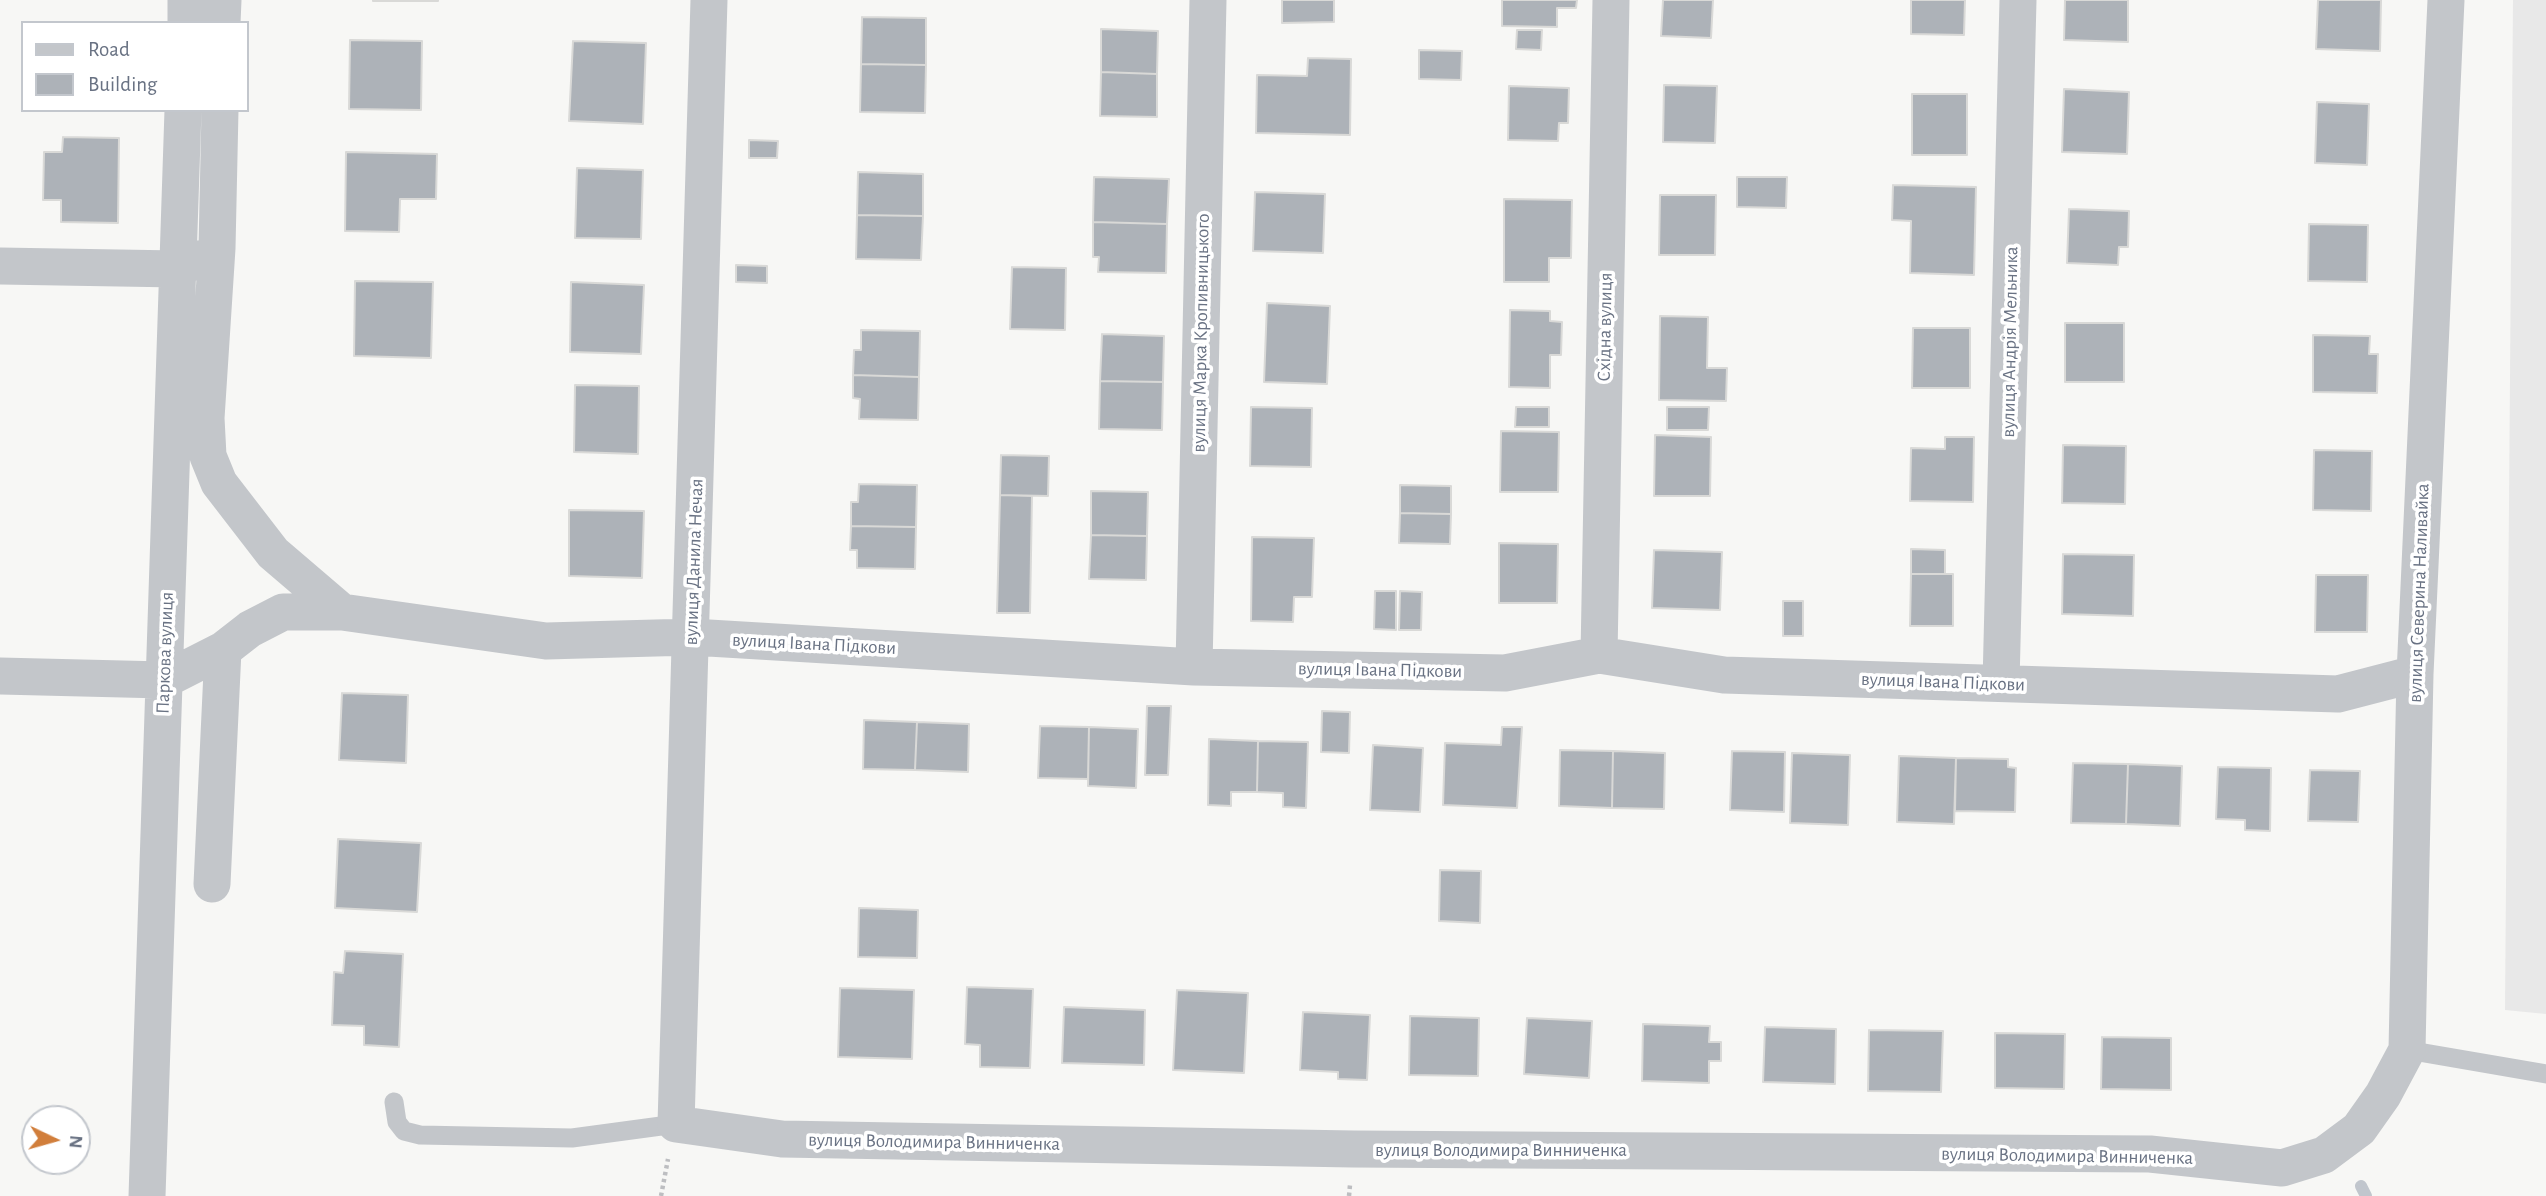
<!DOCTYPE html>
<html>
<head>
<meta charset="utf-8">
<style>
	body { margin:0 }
	#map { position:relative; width:2546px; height:1196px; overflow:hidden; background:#f7f7f5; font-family:"Alegreya Sans",sans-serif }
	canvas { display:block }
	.legend { position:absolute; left:21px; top:21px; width:228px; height:91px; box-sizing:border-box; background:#fff; border:2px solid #c3c7cd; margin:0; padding:9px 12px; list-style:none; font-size:21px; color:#697283 }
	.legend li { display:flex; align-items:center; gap:14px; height:35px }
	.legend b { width:35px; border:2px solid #c3c7cd }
	.north { position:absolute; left:21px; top:1105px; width:70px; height:70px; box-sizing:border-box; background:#fff; border:2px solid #c3c7cd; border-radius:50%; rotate:95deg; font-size:19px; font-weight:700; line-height:28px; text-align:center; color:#697283 }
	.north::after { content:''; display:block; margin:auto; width:24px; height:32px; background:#d17e3b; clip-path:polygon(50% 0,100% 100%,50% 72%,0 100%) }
</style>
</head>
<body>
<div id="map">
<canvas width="2546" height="1196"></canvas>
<ul class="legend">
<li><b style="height:9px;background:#c3c6ca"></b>Road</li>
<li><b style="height:19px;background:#adb2b8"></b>Building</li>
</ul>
<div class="north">N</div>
</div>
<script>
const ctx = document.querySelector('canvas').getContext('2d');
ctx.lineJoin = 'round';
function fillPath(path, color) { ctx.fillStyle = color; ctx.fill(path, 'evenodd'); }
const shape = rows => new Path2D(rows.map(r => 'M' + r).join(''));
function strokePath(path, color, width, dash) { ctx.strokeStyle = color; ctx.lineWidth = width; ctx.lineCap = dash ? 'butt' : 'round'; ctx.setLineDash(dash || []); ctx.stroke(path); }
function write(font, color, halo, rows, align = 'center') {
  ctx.font = font + ' "Alegreya Sans",sans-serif'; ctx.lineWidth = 7; ctx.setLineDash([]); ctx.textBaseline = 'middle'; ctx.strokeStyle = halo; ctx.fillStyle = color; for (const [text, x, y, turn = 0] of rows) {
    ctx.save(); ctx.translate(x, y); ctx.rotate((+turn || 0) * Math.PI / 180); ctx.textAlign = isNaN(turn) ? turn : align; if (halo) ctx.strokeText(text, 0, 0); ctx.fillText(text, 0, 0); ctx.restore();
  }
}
const built = shape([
	[2513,0,2546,0,2546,1014,2505,1010]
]);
const stream = shape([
	[2361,1186,2366,1196]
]);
const building = shape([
	[373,0,438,0,438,1,373,1,373,0],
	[1282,0,1334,0,1334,22,1282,23,1282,0],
	[1502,0,1577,0,1576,8,1557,8,1557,27,1502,26,1502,0],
	[1663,0,1713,0,1711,38,1661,36,1663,0],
	[1911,0,1965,0,1964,35,1911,34,1911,0],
	[2065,0,2128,0,2128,42,2064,40,2065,0],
	[2318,0,2381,0,2380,51,2316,49,2318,0],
	[862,17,926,18,926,65,861,64,862,17],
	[1101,29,1158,31,1157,74,1101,72,1101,29],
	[1517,30,1542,30,1541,50,1516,49,1517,30],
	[350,40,422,41,421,110,349,109,350,40],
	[573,41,646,43,643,124,569,121,573,41],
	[1419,50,1462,51,1461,80,1419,79,1419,50],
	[1308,58,1351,59,1350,135,1256,133,1257,75,1307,76,1308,58],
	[861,64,926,65,925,113,860,112,861,64],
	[1101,72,1157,74,1157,117,1100,116,1101,72],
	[1664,85,1717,86,1715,143,1663,142,1664,85],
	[1509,86,1569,88,1568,123,1559,123,1558,141,1508,140,1509,86],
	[2064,89,2129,92,2127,154,2062,152,2064,89],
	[1912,94,1967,94,1967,155,1912,155,1912,94],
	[2317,102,2369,104,2367,165,2315,163,2317,102],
	[63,137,119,138,118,223,61,222,61,200,43,200,44,152,62,152,63,137],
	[749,140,778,141,777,158,749,158,749,140],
	[346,152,437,154,436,199,400,199,399,232,345,231,346,152],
	[577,168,643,170,641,239,575,238,577,168],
	[858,172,923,174,923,216,857,215,858,172],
	[1094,177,1169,179,1167,224,1093,222,1094,177],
	[1737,177,1787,177,1786,208,1737,207,1737,177],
	[1893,185,1976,187,1974,275,1910,273,1911,221,1892,220,1893,185],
	[1255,192,1325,194,1323,253,1253,251,1255,192],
	[1660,195,1716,195,1715,255,1659,255,1660,195],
	[1504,199,1572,200,1571,258,1549,258,1549,282,1504,282,1504,199],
	[2069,209,2129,211,2128,247,2119,247,2118,265,2067,263,2069,209],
	[857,215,923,216,921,260,856,259,857,215],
	[1093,222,1167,224,1166,273,1098,272,1099,257,1093,257,1093,222],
	[2309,224,2368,225,2367,282,2308,281,2309,224],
	[736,265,767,266,767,283,736,282,736,265],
	[1012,267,1066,268,1065,330,1010,329,1012,267],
	[355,281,433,282,431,358,354,356,355,281],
	[571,282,644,285,641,354,570,352,571,282],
	[1267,303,1330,306,1327,384,1264,382,1267,303],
	[1510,310,1550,311,1550,321,1562,322,1561,355,1550,355,1550,388,1509,387,1510,310],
	[1660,316,1708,317,1707,368,1727,368,1726,401,1659,400,1660,316],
	[2065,323,2124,323,2124,382,2065,382,2065,323],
	[1913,328,1970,328,1970,388,1912,388,1913,328],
	[861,330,920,331,919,377,853,375,854,350,861,350,861,330],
	[1102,334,1164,336,1163,382,1100,381,1102,334],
	[2313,335,2370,336,2369,354,2378,354,2377,393,2313,392,2313,335],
	[853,375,919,377,918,420,859,419,860,399,853,398,853,375],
	[1100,381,1163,382,1162,430,1099,429,1100,381],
	[575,385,639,386,638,454,574,452,575,385],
	[1251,407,1312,408,1311,467,1250,466,1251,407],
	[1516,407,1549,407,1549,427,1515,427,1516,407],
	[1667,407,1709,407,1708,430,1667,430,1667,407],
	[1501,431,1559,432,1558,492,1500,492,1501,431],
	[1655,435,1711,437,1710,496,1654,496,1655,435],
	[1945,437,1974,437,1973,502,1910,501,1911,448,1945,449,1945,437],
	[2063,445,2126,446,2125,504,2062,503,2063,445],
	[2314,450,2372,451,2371,511,2313,510,2314,450],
	[1001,455,1049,456,1048,496,1000,495,1001,455],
	[859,484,917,485,916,527,851,526,851,502,858,502,859,484],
	[1400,485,1451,486,1451,514,1400,513,1400,485],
	[1091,491,1148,492,1147,536,1091,535,1091,491],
	[1000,495,1032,496,1030,613,997,613,1000,495],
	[569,510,644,511,642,578,569,576,569,510],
	[1400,513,1451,514,1450,544,1399,543,1400,513],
	[851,526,916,527,915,569,857,568,857,550,850,550,851,526],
	[1091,535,1147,536,1146,580,1089,579,1091,535],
	[1252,537,1314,538,1312,597,1294,597,1293,622,1251,621,1252,537],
	[1499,543,1558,544,1557,603,1499,603,1499,543],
	[1911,549,1945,550,1945,574,1911,574,1911,549],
	[1654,550,1722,552,1720,610,1652,608,1654,550],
	[2063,554,2134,555,2133,616,2062,614,2063,554],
	[1911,574,1953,574,1953,626,1910,626,1911,574],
	[2316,575,2368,575,2367,632,2315,632,2316,575],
	[1375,591,1396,591,1396,630,1374,629,1375,591],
	[1400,591,1422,592,1421,630,1399,630,1400,591],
	[1783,601,1803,601,1803,636,1783,636,1783,601],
	[342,693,408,695,406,763,339,760,342,693],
	[1147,706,1171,706,1168,775,1145,775,1147,706],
	[1322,711,1350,712,1349,753,1321,752,1322,711],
	[864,720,917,722,915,770,863,769,864,720],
	[917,722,969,724,968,772,915,770,917,722],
	[1040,726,1089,727,1088,779,1038,778,1040,726],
	[1089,727,1138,729,1136,788,1088,786,1089,727],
	[1502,727,1522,727,1517,808,1443,805,1445,743,1501,745,1502,727],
	[1209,739,1258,741,1257,792,1231,792,1231,806,1208,805,1209,739],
	[1258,741,1308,742,1306,808,1283,807,1283,793,1257,792,1258,741],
	[1373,745,1423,748,1420,812,1370,810,1373,745],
	[1560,750,1613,751,1612,808,1559,806,1560,750],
	[1613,751,1665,753,1664,809,1612,808,1613,751],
	[1732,751,1785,752,1784,812,1730,810,1732,751],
	[1792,753,1850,755,1848,825,1790,823,1792,753],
	[1899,756,1956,758,1954,824,1897,822,1899,756],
	[1956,758,2008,759,2008,767,2016,768,2015,812,1955,811,1956,758],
	[2073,763,2128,764,2126,824,2071,823,2073,763],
	[2128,764,2182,766,2180,826,2126,824,2128,764],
	[2218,767,2271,768,2270,831,2245,830,2245,820,2216,819,2218,767],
	[2310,770,2360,771,2358,822,2308,821,2310,770],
	[338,839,421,843,417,912,335,908,338,839],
	[1440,870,1481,871,1480,923,1439,921,1440,870],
	[859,908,918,910,917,958,858,957,859,908],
	[345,951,403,954,399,1047,364,1045,364,1026,332,1025,334,972,343,973,345,951],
	[967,987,1033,989,1030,1068,980,1067,980,1045,965,1044,967,987],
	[840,988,914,990,912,1059,838,1057,840,988],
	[1177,990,1248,993,1244,1073,1173,1070,1177,990],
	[1064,1007,1145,1010,1144,1065,1062,1063,1064,1007],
	[1303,1012,1370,1015,1367,1080,1338,1079,1338,1072,1300,1070,1303,1012],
	[1410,1016,1479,1018,1478,1076,1409,1075,1410,1016],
	[1527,1018,1592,1021,1589,1078,1524,1074,1527,1018],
	[1643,1024,1710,1026,1709,1042,1721,1042,1721,1061,1709,1061,1709,1083,1642,1081,1643,1024],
	[1765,1027,1836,1029,1835,1084,1763,1082,1765,1027],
	[1869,1030,1943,1031,1941,1092,1868,1091,1869,1030],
	[1995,1033,2065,1034,2064,1089,1995,1088,1995,1033],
	[2102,1037,2171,1038,2171,1090,2101,1089,2102,1037]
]);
const path = shape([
	[661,1196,668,1159],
	[1349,1196,1350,1185]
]);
const service = shape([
	[2407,1050,2546,1074],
	[394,1102,397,1122,404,1131,420,1135,572,1138,676,1124]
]);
const minor = shape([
	[709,0,676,1124,782,1139,1353,1149,2150,1154,2282,1168,2324,1155,2359,1129,2383,1095,2407,1050,2415,674,2446,0],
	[186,23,186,0],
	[222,23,223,0],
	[0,266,178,269,198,259],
	[342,612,546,641,692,637,1194,667,1505,673,1599,655,1724,675,2338,694,2415,674],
	[1599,655,1611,0],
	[1194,667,1208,0],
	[0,676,164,680,223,650],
	[2001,683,2018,0],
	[212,884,223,650,250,629,283,612,342,612,273,553,219,483,208,456,206,418,217,248,220,110],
	[147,1196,183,110]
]);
const streetNames = [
	["Східна вулиця",1605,327,-89],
	["вулиця Марка Кропивницького",1201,333,-89],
	["вулиця Андрія Мельника",2010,342,-89],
	["вулиця Данила Нечая",694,562,-88],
	["вулиця Северина Наливайка",2419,593,-88],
	["вулиця Івана Підкови",814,644,3],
	["Паркова вулиця",165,653,-88],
	["вулиця Івана Підкови",1380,670,1],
	["вулиця Івана Підкови",1943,682,2],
	["вулиця Володимира Винниченка",934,1142,1],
	["вулиця Володимира Винниченка",1501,1150],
	["вулиця Володимира Винниченка",2067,1156,1]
];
fillPath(built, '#e8e8e8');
strokePath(stream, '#c1c6cd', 12);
fillPath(building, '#adb2b8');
strokePath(building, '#d9d9d7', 2);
strokePath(path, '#bdbec1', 4.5, [3.5, 3.5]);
strokePath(service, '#c3c6ca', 19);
strokePath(minor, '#c3c6ca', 37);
write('19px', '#697283', '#fff', streetNames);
</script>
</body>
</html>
